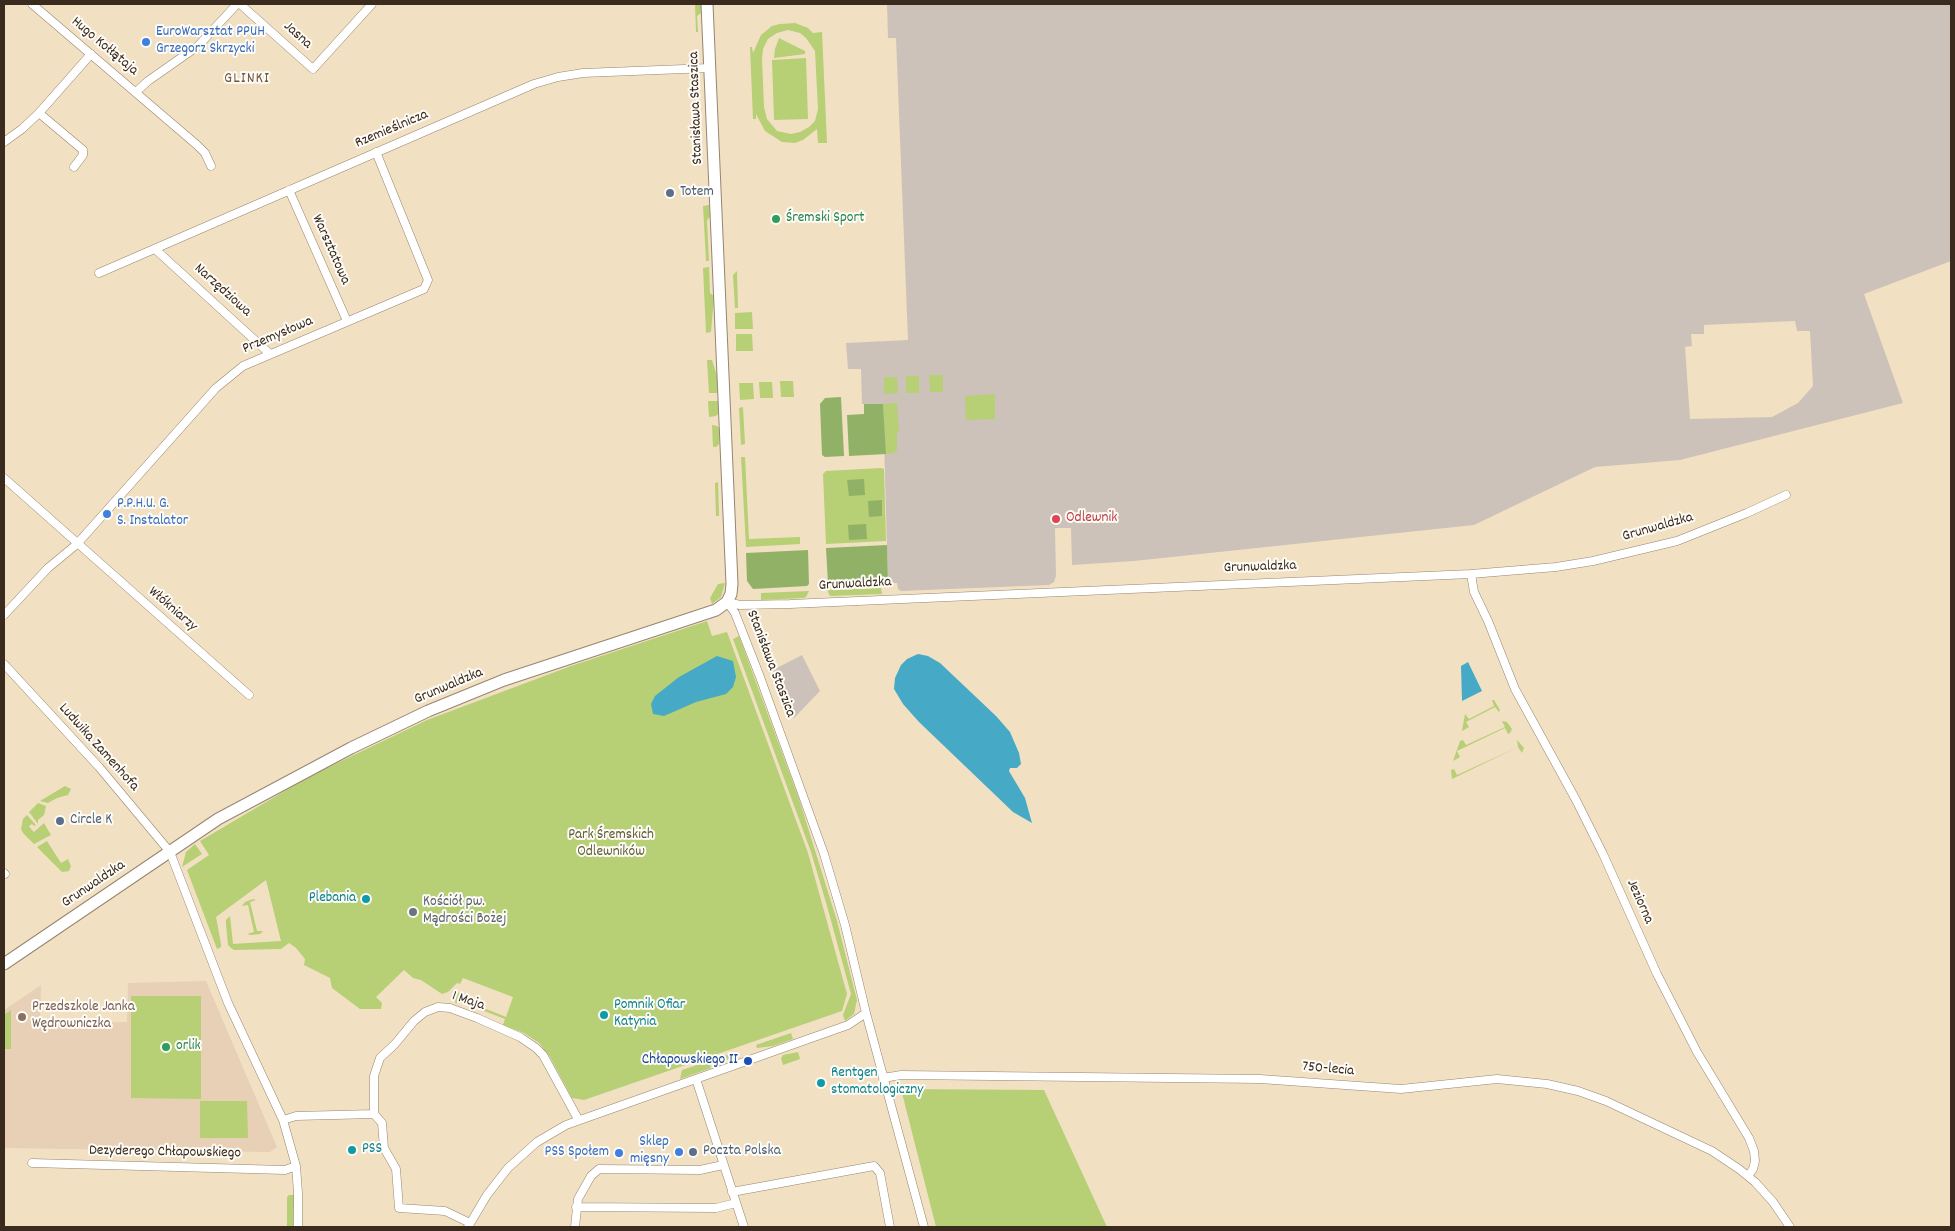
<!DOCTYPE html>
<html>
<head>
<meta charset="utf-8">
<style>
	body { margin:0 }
	#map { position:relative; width:1955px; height:1231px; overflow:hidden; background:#f2e0c3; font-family:Dekko,sans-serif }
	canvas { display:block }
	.frame { position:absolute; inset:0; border:5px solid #3b2a1e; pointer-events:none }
</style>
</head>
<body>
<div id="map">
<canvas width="1955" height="1231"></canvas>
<div class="frame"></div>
</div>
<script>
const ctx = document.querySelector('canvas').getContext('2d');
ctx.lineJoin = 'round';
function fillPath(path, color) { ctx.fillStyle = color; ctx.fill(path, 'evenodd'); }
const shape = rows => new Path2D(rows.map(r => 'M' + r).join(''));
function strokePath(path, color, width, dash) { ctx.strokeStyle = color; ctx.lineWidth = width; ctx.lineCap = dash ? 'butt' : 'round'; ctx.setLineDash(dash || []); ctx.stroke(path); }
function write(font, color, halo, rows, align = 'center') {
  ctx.font = font + ' Dekko,sans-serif'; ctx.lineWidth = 4; ctx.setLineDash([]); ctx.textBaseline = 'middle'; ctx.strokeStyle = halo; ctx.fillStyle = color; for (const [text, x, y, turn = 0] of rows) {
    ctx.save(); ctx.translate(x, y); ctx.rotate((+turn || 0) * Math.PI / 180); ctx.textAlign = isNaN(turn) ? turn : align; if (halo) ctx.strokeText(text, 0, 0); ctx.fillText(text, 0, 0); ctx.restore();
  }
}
const built = shape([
	[206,981,277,1147,270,1152,4,1148,4,1010,41,985,40,1024,127,1022,128,983]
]);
const industrial = shape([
	[887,4,1951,4,1951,261,1864,294,1903,403,1680,460,1595,467,1474,525,1134,561,1072,565,1071,528,1055,528,1056,576,1054,582,1049,585,901,591,898,589,897,583,888,583,883,404,862,404,861,369,848,369,846,343,908,340,896,38,888,38],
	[1795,321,1797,331,1810,331,1813,386,1798,403,1772,417,1690,419,1685,347,1692,346,1691,334,1704,334,1704,325],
	[802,655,820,691,794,718,773,670]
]);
const green = shape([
	[695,4,701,4,701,13,697,16,698,32,696,32],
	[795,23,808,28,813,33,822,32,827,143,818,143,817,129,803,140,795,143,782,142,765,131,756,114,756,119,753,119,750,47,752,47,753,53,761,35,772,26,780,24],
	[788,30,800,33,806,38,815,51,818,109,815,121,809,127,800,132,791,134,777,131,767,119,764,107,762,59,763,49,768,39,777,33],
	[779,38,805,51,805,54,774,58,775,49],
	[806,58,808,119,774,120,772,60],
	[709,205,710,217,707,220,709,261,706,261,703,206],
	[709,267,710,293,714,296,711,332,706,333,703,268],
	[737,271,738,308,735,308,733,275],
	[752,312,753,329,735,329,735,313],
	[736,334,752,334,753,351,736,351],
	[707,360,712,360,717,376,717,393,709,393],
	[929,375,943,375,943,392,930,392],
	[906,376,919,376,919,393,906,393],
	[884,377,897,377,898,393,884,394],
	[780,381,793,381,794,397,781,397],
	[759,382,772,382,773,398,760,398],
	[739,383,753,383,754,399,740,400],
	[995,394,995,419,966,420,965,396],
	[708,401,718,401,718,414,716,416,709,417],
	[897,403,899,432,897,432,897,450,894,453,886,454,883,404],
	[743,407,745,444,741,445,739,408],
	[712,425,717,426,719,428,719,444,716,447,713,447],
	[741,457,745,457,749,539,800,537,800,544,746,547],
	[881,468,884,469,886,541,826,544,823,474,826,471],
	[718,482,719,516,716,516,715,483],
	[725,583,721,597,712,604,710,598,718,584],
	[881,588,882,594,830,596,827,590],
	[809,591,806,597,804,598,761,600,761,593],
	[707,621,712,636,727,632,808,853,847,994,842,1011,584,1100,572,1098,550,1057,539,1043,524,1033,503,1025,505,1019,458,1001,456,1004,454,998,457,993,461,992,459,998,506,1017,513,997,463,978,460,984,457,983,448,992,442,994,421,980,413,978,404,970,376,997,382,1003,381,1009,360,1009,332,988,330,978,304,965,305,959,296,948,289,943,281,949,234,950,231,948,228,945,226,924,226,920,230,916,233,944,281,941,266,880,216,917,221,944,221,947,217,949,187,870,209,855,200,841,310,776,427,720,571,666],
	[739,636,799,799,837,921,857,1000,854,1014,845,1021,843,1015,851,994,827,906,811,852,733,639],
	[1492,700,1494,700,1500,710,1499,712,1495,707,1466,722,1469,727,1462,731,1465,714,1469,719,1494,706],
	[1502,721,1507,722,1512,729,1510,733,1508,734,1505,728,1457,751,1460,757,1453,761,1460,741,1463,740,1466,745,1505,727],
	[1517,740,1524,748,1522,753,1518,747,1452,779,1451,770,1454,769,1457,775,1518,747],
	[65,786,71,789,68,795,57,798,48,803,40,801],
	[38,803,46,806,44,815,38,820,38,824,29,812],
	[27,815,36,825,34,826,32,824,29,826,32,830,34,832,44,823,51,835,34,844,23,833,21,829,23,819],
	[47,841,61,863,68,859,71,866,69,871,62,872,37,847],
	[195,844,202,854,182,867,186,852],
	[253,899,256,900,250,902,257,931,263,931,260,934,251,935,247,934,254,932,248,905,242,906,245,902],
	[131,996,201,996,201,1099,131,1098],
	[11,1010,11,1049,4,1049,4,1015],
	[791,1033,793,1039,773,1046,757,1048,756,1045],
	[735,1052,736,1054,717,1066,715,1059],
	[798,1052,800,1059,783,1065,781,1058,783,1055],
	[709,1061,711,1068,680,1079,682,1070],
	[901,1089,1044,1090,1107,1227,936,1227],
	[200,1101,247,1101,248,1138,200,1138],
	[289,1195,294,1195,293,1227,287,1227,287,1197]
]);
const forest = shape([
	[841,397,844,456,825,457,822,455,820,404,825,398],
	[864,404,883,404,886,454,849,456,847,415,864,414],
	[864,479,865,495,849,496,847,480],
	[882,500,882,516,869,517,868,501],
	[866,524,867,539,849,540,848,525],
	[887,545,888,583,830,585,828,583,826,548],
	[808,550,809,584,807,586,753,589,747,581,746,553]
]);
const water = shape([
	[918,654,928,656,940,663,996,716,1010,732,1019,753,1021,764,1017,768,1010,768,1009,771,1025,798,1032,823,1013,812,919,722,903,704,894,689,895,678,901,665,907,659],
	[717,656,733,661,736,677,733,687,726,694,696,702,664,716,653,714,651,704,655,696,679,677],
	[1468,662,1482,691,1462,701,1461,666]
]);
const street = shape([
	[32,4,197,145,205,153,211,166],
	[240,4,313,69,372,4],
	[136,92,148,81,198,46,237,4],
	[39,113,83,150,83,155,74,167],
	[4,142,22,129,39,113,91,54],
	[289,190,347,321],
	[155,249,270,354],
	[99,273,534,84,558,77,583,73,710,68],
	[4,478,249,695],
	[1471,574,1474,592,1488,621,1515,689,1576,800,1603,854,1657,974,1697,1052,1749,1138,1754,1151,1755,1161,1753,1169,1748,1176],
	[727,602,740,605,790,604,1471,574,1556,567,1593,561,1677,541,1747,513,1786,495],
	[727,602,735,613,760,677,824,854,845,925,866,1013,924,1227],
	[4,615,48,568,77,544,216,388,243,366,424,289,428,280,376,152],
	[4,664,99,767,170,852,228,1003,283,1120,296,1166,298,1193,298,1227],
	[4,873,5,874],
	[883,1078,901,1075,1260,1079,1401,1089,1497,1079,1547,1084,1578,1091,1606,1101,1712,1151,1739,1169,1755,1182,1773,1202,1790,1227],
	[696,1079,744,1227],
	[374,1114,374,1076,380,1058,395,1044,414,1021,425,1012,438,1007,450,1008,477,1018,520,1037,536,1048,543,1055,578,1119],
	[283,1120,296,1116,374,1114,382,1123,384,1148,396,1169,399,1208,445,1211,470,1223],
	[32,1163,285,1170,296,1166],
	[732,1192,874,1166,880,1173,890,1227],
	[576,1207,716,1208,736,1203],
	[468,1227,487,1195,508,1168,537,1142,566,1125,848,1025,866,1013],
	[575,1227,578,1199,591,1176,599,1169,700,1170,723,1165]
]);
const secondary = shape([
	[4,964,218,819,351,748,428,711,504,680,716,610,727,602,731,594,732,584,707,4]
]);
const markers = [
	[146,42,5,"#3f7fe0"],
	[670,193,5,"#5c6f8a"],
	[776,219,5,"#2e9e5b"],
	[107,514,5,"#3f7fe0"],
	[1056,519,5,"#e0444e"],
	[60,821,5,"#5c6f8a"],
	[366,899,5,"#0f9aa8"],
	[413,912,5,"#6b7280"],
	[604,1015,5,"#0f9aa8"],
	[22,1017,5,"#8d6e63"],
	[166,1047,5,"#2e9e5b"],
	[748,1061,5,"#1a4fb4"],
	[821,1083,5,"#0f9aa8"],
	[352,1150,5,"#0f9aa8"],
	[679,1152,5,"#3f7fe0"],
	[693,1152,5,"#5c6f8a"],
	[619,1153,5,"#3f7fe0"]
];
const shopNames = [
	["EuroWarsztat PPUH",156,33],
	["Grzegorz Skrzycki",156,50],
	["P.P.H.U. G.",117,505],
	["S. Instalator",117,522],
	["Sklep",669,1143,"right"],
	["mięsny",669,1160,"right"],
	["PSS Społem",609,1153,"right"]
];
const streetNames = [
	["Jasna",297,36,42],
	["Hugo Kołłątaja",104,47,40],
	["Stanisława Staszica",697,108,-92],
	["Rzemieślnicza",392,130,-23],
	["Warsztatowa",330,250,66],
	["Narzędziowa",222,291,42],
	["Przemysłowa",278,336,-23],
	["Grunwaldzka",1658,528,-16],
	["Grunwaldzka",1260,568,-2],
	["Grunwaldzka",855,585,-3],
	["Włókniarzy",172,610,41],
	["Stanisława Staszica",770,664,69],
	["Grunwaldzka",449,687,-23],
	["Ludwika Zamenhofa",98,748,48],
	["Grunwaldzka",94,885,-34],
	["Jeziorna",1639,902,66],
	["1 Maja",468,1002,18],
	["750-lecia",1328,1070,5],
	["Dezyderego Chłapowskiego",165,1153,1]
];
const serviceNames = [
	["Totem",680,193],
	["Circle K",70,821],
	["Poczta Polska",703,1152]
];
const leisureNames = [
	["Śremski Sport",786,219],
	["orlik",176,1047]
];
const healthNames = [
	["Odlewnik",1066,519]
];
const parkNames = [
	["Park Śremskich",611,836],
	["Odlewników",611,853]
];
const cultureNames = [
	["Plebania",356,899,"right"],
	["Pomnik Ofiar",614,1006],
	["Katynia",614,1023],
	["Rentgen",831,1074],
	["stomatologiczny",831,1091],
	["PSS",362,1150]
];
const worshipNames = [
	["Kościół pw.",423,903],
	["Mądrości Bożej",423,920]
];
const educationNames = [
	["Przedszkole Janka",32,1008],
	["Wędrowniczka",32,1025]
];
const transitNames = [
	["Chłapowskiego II",738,1061]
];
const neighbourhoodNames = [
	["GLINKI",247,80]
];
fillPath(built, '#e7d0b5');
fillPath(industrial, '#ccc2b9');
fillPath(green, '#b7cf75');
fillPath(forest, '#91b266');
fillPath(water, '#46a9c5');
strokePath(street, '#968570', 9);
strokePath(secondary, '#968570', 13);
strokePath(street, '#fff', 8);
strokePath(secondary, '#fff', 11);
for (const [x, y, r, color] of markers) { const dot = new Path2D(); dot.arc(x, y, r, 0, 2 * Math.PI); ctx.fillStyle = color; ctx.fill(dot); strokePath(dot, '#fdfcf7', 2); }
write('15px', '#366cbe', '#fdfcf7', shopNames, 'left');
write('15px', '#3b2a1e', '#fdfcf7', streetNames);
write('15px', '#4e5e75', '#fdfcf7', serviceNames, 'left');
write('15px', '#27864d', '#fdfcf7', leisureNames, 'left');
write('15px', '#be3a42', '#fdfcf7', healthNames, 'left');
write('15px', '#605c38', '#fdfcf7', parkNames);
write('15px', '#0d838f', '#fdfcf7', cultureNames, 'left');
write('15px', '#5b616d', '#fdfcf7', worshipNames, 'left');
write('15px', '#785e54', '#fdfcf7', educationNames, 'left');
write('15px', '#164399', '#fdfcf7', transitNames, 'right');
ctx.letterSpacing = '1px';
write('16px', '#72563b', '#fdfcf7', neighbourhoodNames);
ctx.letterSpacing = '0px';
</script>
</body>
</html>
